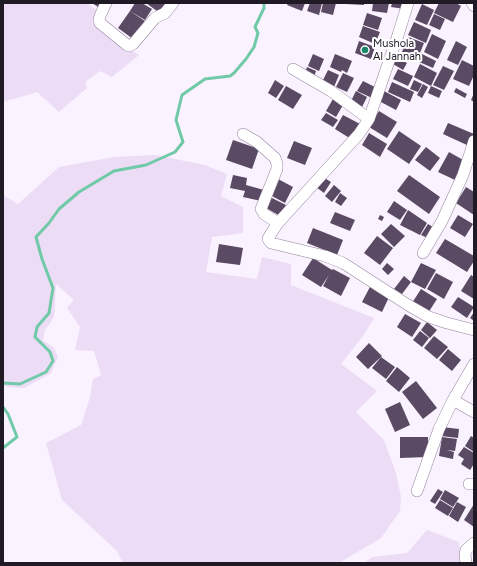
<!DOCTYPE html>
<html>
<head>
<meta charset="utf-8">
<style>
	body { margin:0 }
	#map { position:relative; width:477px; height:566px; overflow:hidden; background:#faf2ff; font-family:Figtree,sans-serif }
	canvas { display:block }
	.frame { position:absolute; inset:0; border:4px solid #201a24; pointer-events:none }
</style>
</head>
<body>
<div id="map">
<canvas width="477" height="566"></canvas>
<div class="frame"></div>
</div>
<script>
const ctx = document.querySelector('canvas').getContext('2d');
ctx.lineJoin = 'round';
function fillPath(path, color) { ctx.fillStyle = color; ctx.fill(path, 'evenodd'); }
const shape = rows => new Path2D(rows.map(r => 'M' + r).join(''));
function strokePath(path, color, width, dash) { ctx.strokeStyle = color; ctx.lineWidth = width; ctx.lineCap = dash ? 'butt' : 'round'; ctx.setLineDash(dash || []); ctx.stroke(path); }
function write(font, color, halo, rows, align = 'center') {
  ctx.font = font + ' Figtree,sans-serif'; ctx.lineWidth = 4; ctx.setLineDash([]); ctx.textBaseline = 'middle'; ctx.strokeStyle = halo; ctx.fillStyle = color; for (const [text, x, y, turn = 0] of rows) {
    ctx.save(); ctx.translate(x, y); ctx.rotate((+turn || 0) * Math.PI / 180); ctx.textAlign = isNaN(turn) ? turn : align; if (halo) ctx.strokeText(text, 0, 0); ctx.fillText(text, 0, 0); ctx.restore();
  }
}
const green = shape([
	[3,3,86,3,99,11,92,22,102,31,139,55,112,77,100,71,85,82,87,88,59,112,37,92,3,102],
	[155,155,205,165,227,174,221,196,243,207,243,233,212,237,206,272,257,279,262,257,291,264,291,285,374,318,363,336,341,364,377,391,356,412,384,440,396,473,401,497,400,511,381,538,339,563,123,563,117,551,62,500,46,443,81,425,90,397,93,379,101,375,94,351,75,350,80,327,67,308,74,300,56,284,54,317,45,330,43,340,54,348,58,357,51,373,24,388,7,387,3,385,3,195,18,204,59,167,114,157],
	[427,530,459,542,461,563,363,563,373,557,407,553]
]);
const stream = shape([
	[3,384,4,383,20,384,46,372,53,361,50,352,35,337,37,327,49,313,53,288,42,259,36,237,49,223,59,209,79,192,114,171,146,165,175,152,183,142,176,120,182,95,205,79,230,76,234,73,246,59,254,47,258,33,255,27,264,8,264,3],
	[3,407,8,414,17,437,3,448]
]);
const building = shape([
	[92,3,104,3,101,9],
	[135,3,142,3,152,9,145,20,130,11],
	[146,3,169,3,161,14],
	[288,3,305,3,302,11,287,5],
	[310,3,322,3,319,15,307,11],
	[323,3,336,3,333,15,321,12],
	[346,3,364,3,364,5,346,4],
	[373,3,389,3,387,13,372,11],
	[392,3,404,3,404,9,391,7],
	[439,3,456,3,461,6,453,22,434,13],
	[422,4,434,10,427,25,415,20],
	[130,11,145,21,133,39,118,28],
	[367,13,382,18,378,30,363,25],
	[434,14,445,19,440,30,429,25],
	[414,22,431,30,426,43,408,35],
	[363,26,380,32,375,44,359,37],
	[432,34,446,41,438,59,424,52],
	[408,37,424,43,420,53,436,61,433,68,417,61,418,59,410,55,408,61,403,59,405,53,402,52],
	[359,41,375,47,371,59,355,53],
	[456,41,467,47,458,65,447,60],
	[313,54,324,59,319,71,308,66],
	[335,54,352,61,347,73,342,70,341,72,330,67],
	[397,57,407,63,403,70,393,64],
	[462,60,474,66,474,75,469,86,453,79],
	[420,64,437,73,431,86,414,77],
	[443,66,454,71,444,90,433,85],
	[307,67,316,71,314,77,305,73],
	[398,69,413,76,408,86,393,79],
	[328,70,339,75,334,87,322,82],
	[343,73,354,78,347,92,336,87],
	[275,80,284,86,276,98,268,93],
	[414,80,422,84,418,92,410,89],
	[363,81,377,88,372,98,357,91],
	[392,82,414,92,410,102,388,92],
	[423,84,428,87,422,98,417,95],
	[286,86,302,95,293,109,278,100],
	[431,86,442,91,439,98,428,93],
	[456,88,467,94,465,98,454,92],
	[356,91,367,97,362,107,351,101],
	[384,91,401,100,396,110,379,101],
	[474,93,474,102,471,100],
	[333,99,343,105,336,117,326,111],
	[379,111,397,122,387,138,369,127],
	[326,113,338,120,333,127,321,120],
	[343,115,360,124,351,139,335,129],
	[448,123,474,134,469,146,443,134],
	[399,131,421,146,409,164,387,149],
	[369,133,387,144,380,157,362,145],
	[233,140,259,149,252,169,226,160],
	[294,141,312,148,305,165,287,158],
	[426,147,440,158,430,171,415,160],
	[449,152,465,161,455,180,438,172],
	[233,175,247,178,246,185,264,190,261,201,243,197,245,191,230,188],
	[409,175,440,197,429,214,397,191],
	[323,177,331,182,324,193,316,187],
	[278,179,293,187,285,203,270,195],
	[334,185,341,191,332,202,325,196],
	[466,187,474,192,474,215,456,203],
	[340,193,347,198,341,206,335,202],
	[270,197,286,205,280,216,266,208],
	[394,201,407,210,400,220,387,212],
	[408,210,427,223,420,235,400,225],
	[335,212,355,220,350,231,330,223],
	[380,215,384,217,382,221,378,219],
	[458,215,473,224,465,237,450,228],
	[391,224,405,236,394,247,381,234],
	[428,224,436,229,430,239,421,235],
	[313,228,343,240,337,255,307,243],
	[377,236,393,248,380,265,364,253],
	[445,239,474,256,474,261,467,272,436,253],
	[219,244,243,248,240,265,216,262],
	[313,258,332,270,333,269,350,278,341,296,323,286,329,275,321,287,302,275],
	[387,263,394,269,388,275,382,269],
	[421,263,436,270,425,289,411,282],
	[436,273,453,282,444,299,427,289],
	[471,275,474,277,474,299,461,291],
	[404,276,411,282,402,294,394,289],
	[371,285,390,295,382,312,362,302],
	[421,289,437,299,428,313,412,303],
	[458,297,474,307,467,318,451,307],
	[474,312,474,321,470,318],
	[405,314,421,323,412,337,397,327],
	[427,322,437,330,430,338,421,330],
	[420,331,429,338,422,347,413,340],
	[434,336,448,347,437,359,424,348],
	[369,343,382,356,368,369,356,357],
	[448,349,461,360,452,371,439,360],
	[381,357,395,367,386,379,372,368],
	[397,367,410,378,399,392,386,381],
	[416,381,437,408,423,419,402,392],
	[400,402,410,425,395,432,385,409],
	[442,427,459,429,458,438,441,436],
	[471,436,474,438,474,452,465,446],
	[400,437,428,437,428,457,400,458],
	[442,437,457,439,455,451,447,450,454,452,453,459,439,456],
	[464,447,474,453,474,464,470,470,461,464,464,459,458,455],
	[438,489,443,492,435,504,430,501],
	[445,490,459,498,453,507,440,499],
	[440,500,453,508,448,516,435,508],
	[457,502,466,507,458,522,449,516],
	[474,504,474,527,464,520]
]);
const minor = shape([
	[106,3,100,16,99,20,100,23,127,45,129,46,133,44,155,18,165,13,173,3],
	[408,3,398,35,369,119,359,134,278,223,270,235,268,239,271,243,325,256,343,263,408,305,429,317,447,323,474,330],
	[472,3,474,6],
	[293,69,331,91,369,119],
	[243,134,257,142,275,158,277,164,277,169,261,209,264,214,278,223],
	[423,253,442,221,463,175,474,141],
	[453,400,474,412],
	[469,484,474,484],
	[417,491,439,429,453,400,474,364],
	[466,563,465,554,466,550,474,543]
]);
const markers = [
	[365,50,4,"#1a8867"]
];
const poiNames = [
	["Mushola",373,44],
	["Al Jannah",373,57]
];
fillPath(green, '#ecdcf6');
strokePath(stream, '#70c9a7', 3);
fillPath(building, '#5a4a63');
strokePath(minor, '#94839e', 12);
strokePath(minor, '#fff', 11);
for (const [x, y, r, color] of markers) { const dot = new Path2D(); dot.arc(x, y, r, 0, 2 * Math.PI); ctx.fillStyle = color; ctx.fill(dot); strokePath(dot, '#fff', 1.5); }
write('11px', '#201a24', '#fff', poiNames, 'left');
</script>
</body>
</html>
